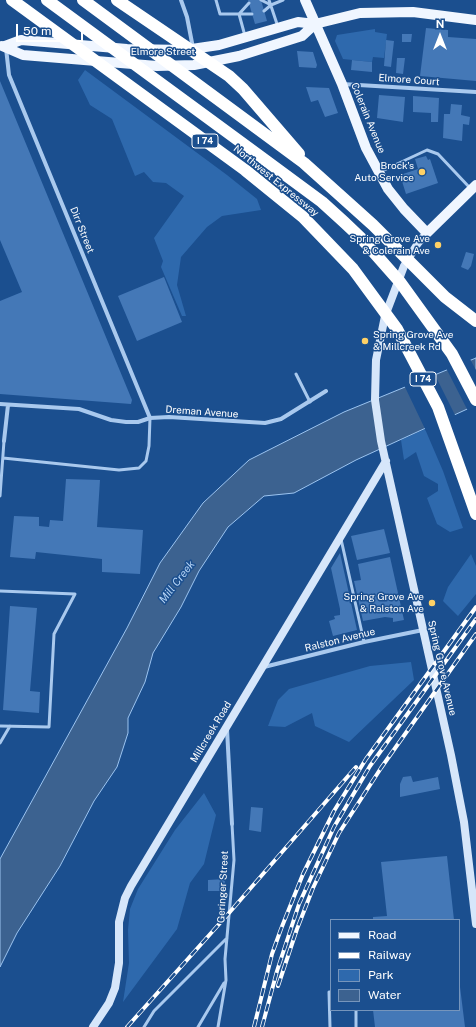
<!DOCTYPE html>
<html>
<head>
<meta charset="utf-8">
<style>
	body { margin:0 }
	#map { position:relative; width:476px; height:1027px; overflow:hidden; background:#1b4f8f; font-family:"Public Sans",sans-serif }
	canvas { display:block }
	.legend { position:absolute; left:330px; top:919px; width:130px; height:92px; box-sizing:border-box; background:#1b4f8f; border:1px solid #7695bc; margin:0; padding:5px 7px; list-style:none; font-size:12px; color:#fff }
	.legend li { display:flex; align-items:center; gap:8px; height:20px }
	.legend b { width:20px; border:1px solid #7695bc }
	.north { position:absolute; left:420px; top:16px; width:40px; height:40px; -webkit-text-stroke:3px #1b4f8f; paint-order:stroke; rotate:0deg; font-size:11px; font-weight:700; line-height:16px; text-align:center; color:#fff }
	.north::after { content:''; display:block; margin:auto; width:14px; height:18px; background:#fff; clip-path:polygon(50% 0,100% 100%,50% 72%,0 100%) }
	.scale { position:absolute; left:16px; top:24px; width:67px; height:18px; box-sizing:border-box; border:2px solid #fff; border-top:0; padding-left:5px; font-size:12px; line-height:14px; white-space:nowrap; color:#fff; -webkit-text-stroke:3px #1b4f8f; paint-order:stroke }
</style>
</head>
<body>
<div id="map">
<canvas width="476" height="1027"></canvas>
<ul class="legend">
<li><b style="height:5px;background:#f0f6ff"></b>Road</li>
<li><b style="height:5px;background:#fff"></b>Railway</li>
<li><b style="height:11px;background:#2e69ad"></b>Park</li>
<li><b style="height:11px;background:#3c6290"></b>Water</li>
</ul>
<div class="north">N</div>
<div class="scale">50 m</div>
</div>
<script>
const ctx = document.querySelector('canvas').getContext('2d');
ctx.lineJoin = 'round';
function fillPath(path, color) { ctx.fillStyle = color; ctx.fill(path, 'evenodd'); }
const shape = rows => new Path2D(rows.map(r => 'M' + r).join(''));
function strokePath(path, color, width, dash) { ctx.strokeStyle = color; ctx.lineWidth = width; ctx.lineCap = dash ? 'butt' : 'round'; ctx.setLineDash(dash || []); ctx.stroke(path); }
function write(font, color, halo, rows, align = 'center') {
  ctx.font = font + ' "Public Sans",sans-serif'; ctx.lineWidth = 3; ctx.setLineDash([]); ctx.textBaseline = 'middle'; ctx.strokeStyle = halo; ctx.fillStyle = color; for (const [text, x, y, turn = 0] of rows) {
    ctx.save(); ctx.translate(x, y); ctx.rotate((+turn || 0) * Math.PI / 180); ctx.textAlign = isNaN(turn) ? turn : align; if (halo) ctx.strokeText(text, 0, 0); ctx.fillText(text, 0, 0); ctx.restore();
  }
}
const green = shape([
	[375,29,375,32,387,34,384,58,373,57,372,62,343,59,335,41,337,35],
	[85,70,227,175,257,199,261,210,222,216,207,227,181,257,177,285,186,316,182,316,161,267,163,261,154,238,184,196,166,183,153,182,144,172,135,176,112,119,90,105,78,80],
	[425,429,443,471,463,528,450,532,437,524,427,498,438,491,438,484,424,476,416,452,404,460,401,440],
	[471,554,476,566,476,594,458,616,443,601,448,587],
	[411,662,414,680,349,742,315,726,312,713,285,727,268,726,278,700,289,689,370,666],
	[204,793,216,815,204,864,190,883,177,929,123,1002,129,963,128,930,130,909,138,889,175,830]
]);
const water = shape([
	[476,358,476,405,356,460,294,493,264,496,228,527,199,571,181,607,153,653,145,682,128,718,128,733,117,767,94,801,60,866,17,933,0,967,0,859,127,628,160,563,203,503,249,460,344,412,476,358]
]);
const pier = shape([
	[470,359,476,370,476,407,468,411,446,368],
	[434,373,456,417,426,431,404,385]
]);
const building = shape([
	[248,0,261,0,267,21,255,24],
	[426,28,448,30,448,37,476,39,476,81,420,76],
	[402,34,412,34,411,42,402,42],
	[386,40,394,41,391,67,384,66],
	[297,51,313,52,317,65,316,68,299,67],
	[397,58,405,58,403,74,396,73],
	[352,60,372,62,372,72,351,70],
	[0,81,132,400,131,404,0,394,0,301,22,292,0,240],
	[306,87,329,88,338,113,325,117,318,100,311,102],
	[379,95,405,97,403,122,377,118],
	[413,96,439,98,438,122,431,122,431,113,413,112],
	[451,104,462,105,461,115,470,117,469,125,463,124,462,141,443,138,444,114,450,114],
	[426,156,428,160,430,159,438,183,406,194,400,175,418,169,415,159],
	[466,252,474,254,471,266,468,270,461,267],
	[164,277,182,322,137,341,118,296],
	[66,479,100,480,97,527,143,530,140,574,102,572,102,559,36,552,35,559,10,557,14,516,39,517,39,526,49,527,50,520,63,521],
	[384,529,390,553,357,560,351,536],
	[340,553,357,630,333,636,329,621,335,619,334,616,340,615,340,609,331,568],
	[390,557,404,620,393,622,393,618,385,617,363,621,354,581,361,580,358,564],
	[10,606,37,608,30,691,40,692,39,713,3,710],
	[411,776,413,782,438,777,440,789,400,797,400,784,403,777],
	[251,807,263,808,261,832,249,830],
	[447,856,454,920,373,920,373,917,387,916,381,862],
	[225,879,224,891,208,891,208,880],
	[459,979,465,1027,375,1027,373,1010,459,1010]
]);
const lane = shape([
	[216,0,220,14,239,14,249,3],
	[261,0,271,5],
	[269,0,278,27],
	[264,11,271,5,283,0],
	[245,36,239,14,252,14],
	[380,172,427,150,438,154,470,188],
	[296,374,310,402],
	[3,458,119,470,139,468,146,461,149,446,150,418],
	[0,496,4,441],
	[341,539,364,642],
	[0,591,75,594,54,634,49,727,0,726],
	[0,743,10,726],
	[356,1010,356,1027],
	[144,1027,154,1011,227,938],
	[198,1027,224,983],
	[218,1027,226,980,225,959,234,860,232,824],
	[330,1027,329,992,331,992]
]);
const street = shape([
	[181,0,187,17,193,48],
	[6,48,9,75,150,418],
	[342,84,476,92],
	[0,404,79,409,111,420,126,422,138,422,150,418,169,417,265,423,281,419,326,391],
	[4,441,8,405],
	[264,667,364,642,423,630],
	[227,729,232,824]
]);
const secondary = shape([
	[427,233,418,243,404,266,385,316,376,360,375,400,381,441,451,755,464,822,476,924],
	[93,1027,109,1003,115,988,119,963,119,922,125,898,131,886,386,461]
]);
const primary = shape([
	[305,0,342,84,366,148,388,189,404,209,427,233,476,185],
	[2,46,23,55,157,66,194,65,239,56,302,36,315,24],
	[5,46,21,40,127,49,185,50,219,45,298,22,315,24,360,13,413,12,476,20]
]);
const highway = shape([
	[12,0,245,170,303,217,353,269,397,329,438,407,476,514],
	[47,0,257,154,322,202,344,222,362,239,400,282,452,354,476,400],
	[83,0,304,163,373,225,445,297,476,321],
	[117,0,229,76,243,89,299,154]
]);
const rail = shape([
	[278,986,297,929,313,888,339,833,381,768,476,634],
	[127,1027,229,913,356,767],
	[254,1027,272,954,281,929,303,874,334,811,366,759,476,607],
	[262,1027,277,971,299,904,334,827,370,766,476,619]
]);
const markers = [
	[422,172,4,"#ffd166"],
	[438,245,4,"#ffd166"],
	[365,341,4,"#ffd166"],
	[432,603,4,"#ffd166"]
];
const shields = [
	[205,141,26],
	[423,379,26]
];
const shieldNames = [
	["I 74",205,141],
	["I 74",423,379]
];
const streetNames = [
	["Elmore Street",163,52],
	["Elmore Court",409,80,4],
	["Colerain Avenue",368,118,68],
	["Northwest Expressway",276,181,39],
	["Dirr Street",82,230,68],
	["Dreman Avenue",202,412,4],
	["Ralston Avenue",340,640,-14],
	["Spring Grove Avenue",442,668,77],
	["Millcreek Road",211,732,-59],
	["Geringer Street",223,887,-87]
];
const poiNames = [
	["Brock's",414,166],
	["Auto Service",414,178],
	["Spring Grove Ave",430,239],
	["& Colerain Ave",430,251],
	["Spring Grove Ave",373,335,"left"],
	["& Millcreek Rd",373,347,"left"],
	["Spring Grove Ave",424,597],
	["& Ralston Ave",424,609]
];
const waterNames = [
	["Mill Creek",177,582,-52]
];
fillPath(green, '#2e69ad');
fillPath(water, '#3c6290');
strokePath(water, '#9cc4f0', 1);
fillPath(pier, '#1b4f8f');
fillPath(building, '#4478b7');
strokePath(lane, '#a9c9ee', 3);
strokePath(street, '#a9c9ee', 4);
strokePath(secondary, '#d6e6fa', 8);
strokePath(primary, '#f0f6ff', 10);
strokePath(highway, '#fff', 12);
strokePath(rail, '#fff', 4);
strokePath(rail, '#1b4f8f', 2.5, [8]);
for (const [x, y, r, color] of markers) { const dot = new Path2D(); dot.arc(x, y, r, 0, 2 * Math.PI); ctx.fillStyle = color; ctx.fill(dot); strokePath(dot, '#1b4f8f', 1.5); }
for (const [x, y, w] of shields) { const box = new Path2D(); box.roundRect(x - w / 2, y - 7, w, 14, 3); ctx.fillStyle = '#1b4f8f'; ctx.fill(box); strokePath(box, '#fff', 1); }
write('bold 9px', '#fff', null, shieldNames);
write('10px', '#fff', '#1b4f8f', streetNames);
write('10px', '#fff', '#1b4f8f', poiNames, 'right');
write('italic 11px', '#b5d3f5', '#1b4f8f', waterNames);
</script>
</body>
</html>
